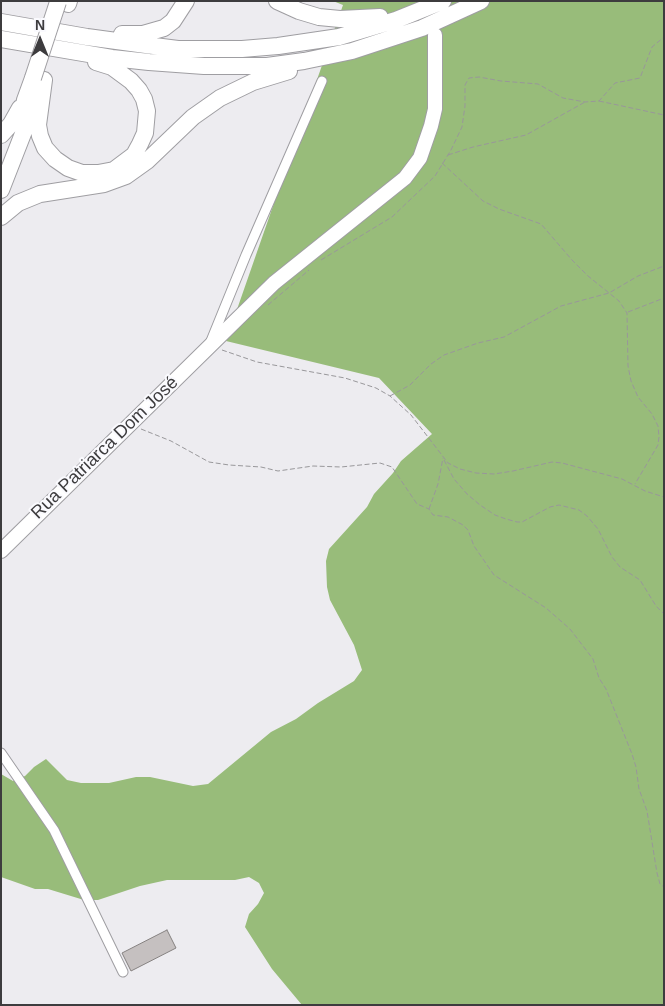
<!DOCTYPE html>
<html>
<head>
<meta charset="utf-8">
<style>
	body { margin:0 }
	#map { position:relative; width:665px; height:1006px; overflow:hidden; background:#edecf0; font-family:Arial,sans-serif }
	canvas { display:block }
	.frame { position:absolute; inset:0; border:2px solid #3d3c3e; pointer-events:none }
	.north { position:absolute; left:15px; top:15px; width:50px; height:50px; -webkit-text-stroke:4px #fafafe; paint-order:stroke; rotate:0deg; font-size:14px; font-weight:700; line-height:20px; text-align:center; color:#3d3c3e }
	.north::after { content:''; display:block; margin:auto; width:18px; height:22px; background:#3d3c3e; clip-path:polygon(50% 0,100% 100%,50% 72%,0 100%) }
</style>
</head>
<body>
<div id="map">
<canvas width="665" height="1006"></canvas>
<div class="frame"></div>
<div class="north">N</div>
</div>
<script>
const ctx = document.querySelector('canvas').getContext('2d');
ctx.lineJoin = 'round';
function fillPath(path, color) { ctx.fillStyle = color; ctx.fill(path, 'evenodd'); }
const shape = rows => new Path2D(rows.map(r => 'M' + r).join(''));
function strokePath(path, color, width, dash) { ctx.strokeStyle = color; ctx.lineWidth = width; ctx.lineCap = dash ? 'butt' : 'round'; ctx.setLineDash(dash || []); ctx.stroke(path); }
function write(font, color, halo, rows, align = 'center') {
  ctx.font = font + ' Arial,sans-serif'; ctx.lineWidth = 4; ctx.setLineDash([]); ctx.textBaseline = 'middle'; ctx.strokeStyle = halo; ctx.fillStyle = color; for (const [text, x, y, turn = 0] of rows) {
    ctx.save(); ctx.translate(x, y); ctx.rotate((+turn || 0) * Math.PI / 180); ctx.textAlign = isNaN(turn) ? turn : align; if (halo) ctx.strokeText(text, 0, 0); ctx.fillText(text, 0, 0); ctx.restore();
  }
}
const forest = shape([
	[333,1,664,1,664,1005,302,1005,272,969,245,927,249,914,258,904,264,893,259,883,249,877,235,880,167,880,140,886,98,900,84,900,48,889,35,889,1,877,1,774,13,781,25,776,34,767,46,759,67,780,81,783,109,783,136,777,150,777,193,786,208,784,271,732,296,719,318,703,354,681,362,670,354,645,330,600,327,587,326,561,329,549,367,507,374,494,393,473,401,461,432,434,379,378,226,341,343,5]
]);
const building = shape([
	[167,930,176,948,131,971,122,953,167,930]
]);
const path = shape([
	[599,101,664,115],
	[448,155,473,147,526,135,585,102],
	[442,163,483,201,499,209,541,224,572,260,588,276,619,301,627,313,628,366,631,381,638,397,652,414,658,426,659,437,658,445,635,484],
	[321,260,392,217,435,176,451,150,462,127,465,106,465,85,469,78,479,77,501,81,538,84,563,98,585,102,599,101,615,83,640,78,652,47,664,37],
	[268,305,309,270],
	[628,312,664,298],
	[222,350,257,362,345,378,376,388,390,396,411,415,448,463,460,469,476,473,494,474,513,471,552,462,562,463,622,479,645,491,664,497],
	[390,396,410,385,431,364,444,355,478,343,504,337,561,306,609,293,638,276,664,266],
	[141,429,171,441,209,462,229,465,261,467,278,471,313,466,341,467,380,463,392,467,417,504,429,509,433,515,448,517,463,525,468,530,474,546,494,575,546,608,570,629,593,659,599,678,606,689,632,754,636,767,639,789,647,811,657,873,660,884,664,887],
	[444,460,454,479,467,494,480,505,495,515,506,519,517,522,522,522,550,507,559,505,579,510,587,516,598,529,612,557,620,567,640,580,656,606,664,614],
	[429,509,438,484,443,458]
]);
const street = shape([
	[211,341,246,255,322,81],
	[1,753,54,830,123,972]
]);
const primary = shape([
	[1,551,274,283,405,178,420,158,431,126,435,109,435,35]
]);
const highway = shape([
	[277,1,299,11,319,17,340,19,380,17],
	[68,4,69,1],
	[1,22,87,37,146,45,178,49,242,49,278,46,339,37,396,20,443,1],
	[122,34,143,34,164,28,173,21,186,1],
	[1,39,112,58,149,62,204,66,267,66,304,61,352,51,422,28,481,1],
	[44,80,38,125,40,136,45,148,55,159,68,168,82,173,98,173,114,170,134,155,140,144,145,133,147,111,144,99,139,90,131,81,112,67,96,62],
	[20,122,25,100,33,78],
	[1,135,11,124,20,108],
	[1,190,33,108],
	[1,217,18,203,40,194,104,184,126,176,147,161,193,117,220,98,253,82,289,71]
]);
const highwayBridge = shape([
	[33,78,58,2]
]);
const streetNames = [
	["Rua Patriarca Dom José",105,448,-44]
];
fillPath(forest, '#98bc7a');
fillPath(building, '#c5c0c0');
strokePath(building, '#858180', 1);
strokePath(street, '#9f9ea2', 11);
strokePath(primary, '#9f9ea2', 16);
strokePath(highway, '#9f9ea2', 18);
strokePath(path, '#98979a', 1, [5, 2.5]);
strokePath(street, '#fff', 9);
strokePath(primary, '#fff', 14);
strokePath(highway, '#fff', 16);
strokePath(highwayBridge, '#9f9ea2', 18, []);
strokePath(highwayBridge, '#fff', 16);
write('18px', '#3d3c3e', '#fafafe', streetNames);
</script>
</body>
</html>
